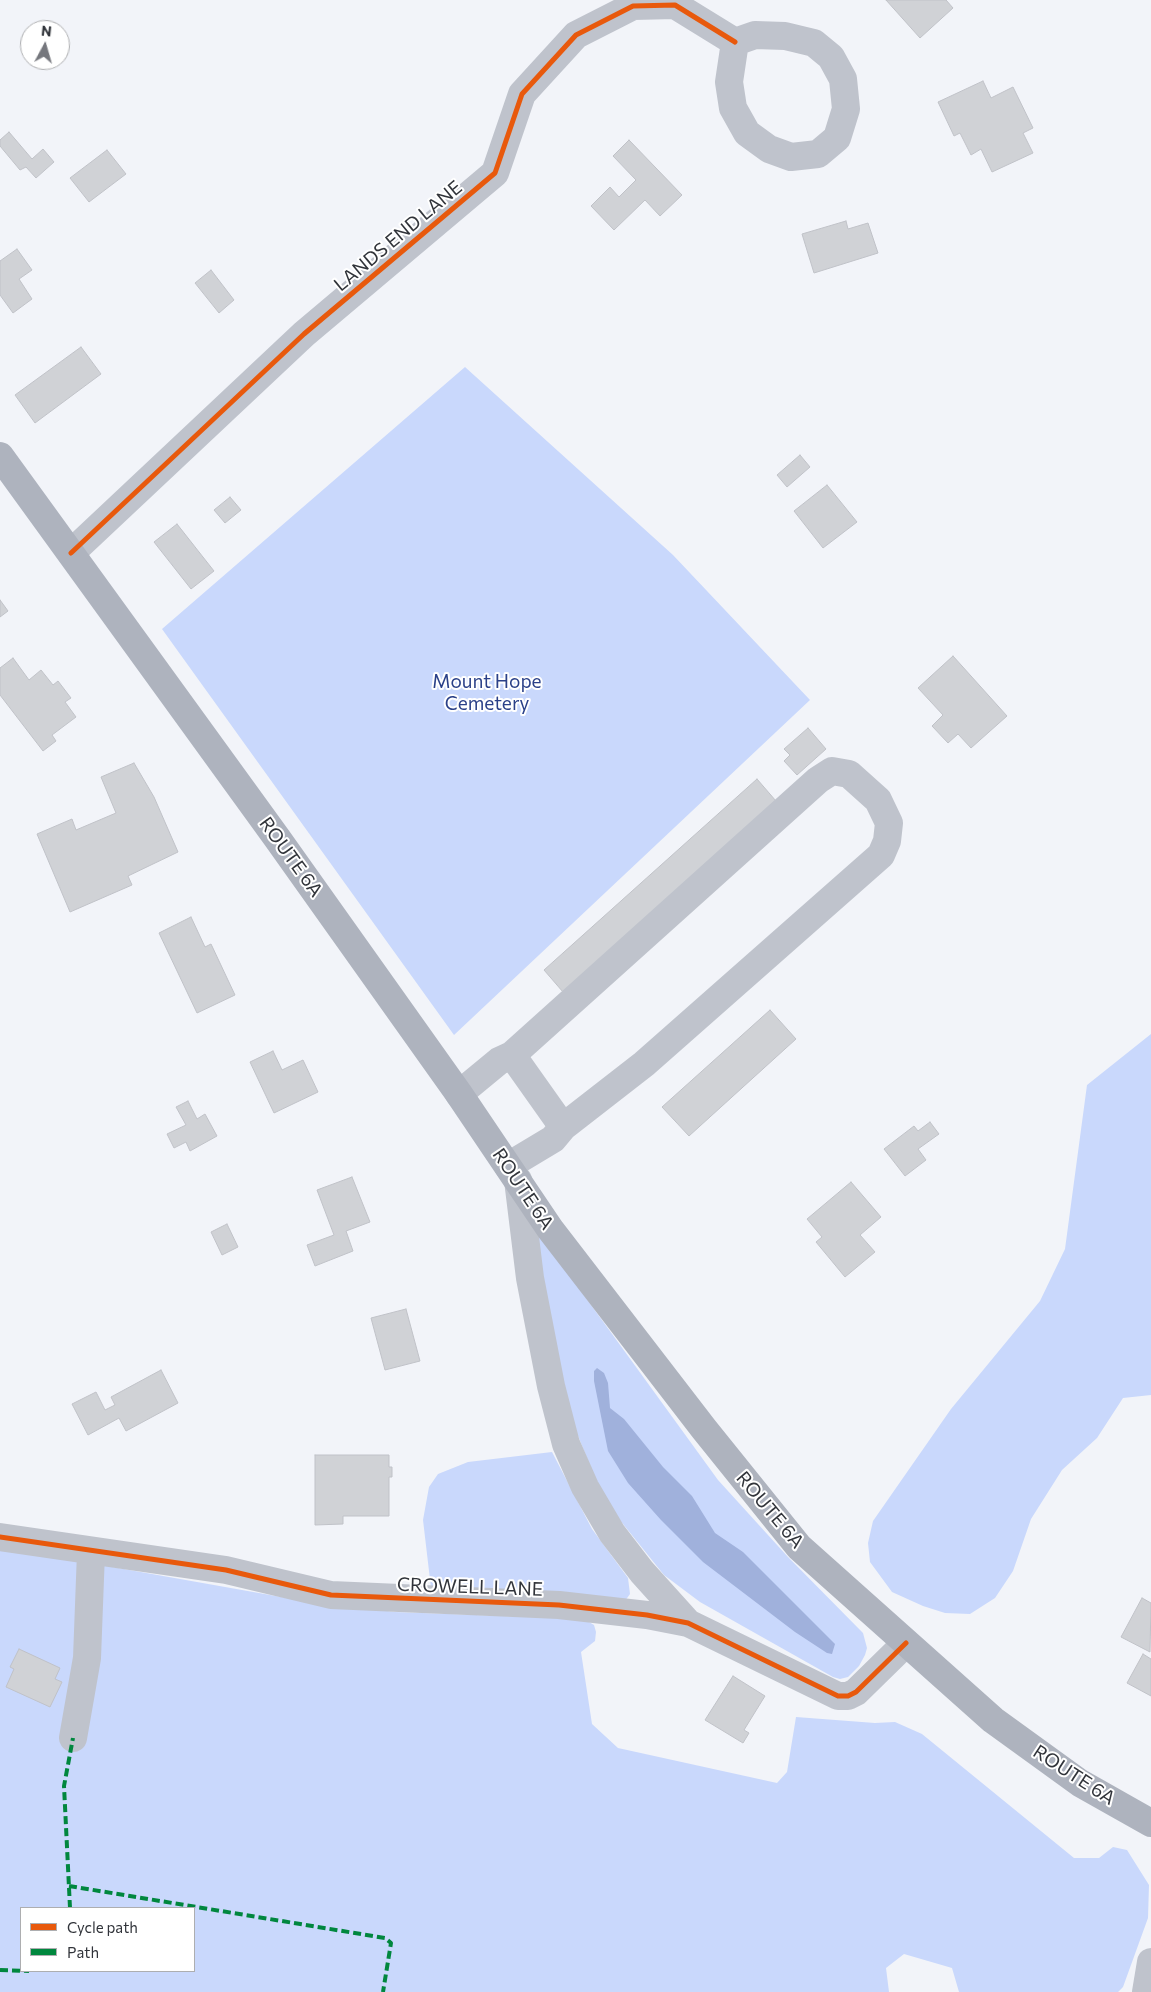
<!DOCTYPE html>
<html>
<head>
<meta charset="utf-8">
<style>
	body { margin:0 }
	#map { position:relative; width:1151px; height:1992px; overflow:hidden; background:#f2f4f9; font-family:Commissioner,sans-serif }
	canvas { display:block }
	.legend { position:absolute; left:20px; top:1907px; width:175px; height:65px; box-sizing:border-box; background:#fff; border:1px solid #adaeb0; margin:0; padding:6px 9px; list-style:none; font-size:15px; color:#31343a }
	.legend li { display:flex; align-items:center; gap:10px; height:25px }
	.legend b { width:25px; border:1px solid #adaeb0 }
	.north { position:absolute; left:20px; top:20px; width:50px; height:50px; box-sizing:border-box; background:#fff; border:1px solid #adaeb0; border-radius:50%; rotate:6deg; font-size:14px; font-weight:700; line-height:20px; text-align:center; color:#31343a }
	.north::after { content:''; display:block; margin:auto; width:18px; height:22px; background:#75777d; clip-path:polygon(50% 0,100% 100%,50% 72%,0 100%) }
</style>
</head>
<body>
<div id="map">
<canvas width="1151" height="1992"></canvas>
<ul class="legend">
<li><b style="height:6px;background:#e8590c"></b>Cycle path</li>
<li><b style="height:6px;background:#00873e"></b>Path</li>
</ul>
<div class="north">N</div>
</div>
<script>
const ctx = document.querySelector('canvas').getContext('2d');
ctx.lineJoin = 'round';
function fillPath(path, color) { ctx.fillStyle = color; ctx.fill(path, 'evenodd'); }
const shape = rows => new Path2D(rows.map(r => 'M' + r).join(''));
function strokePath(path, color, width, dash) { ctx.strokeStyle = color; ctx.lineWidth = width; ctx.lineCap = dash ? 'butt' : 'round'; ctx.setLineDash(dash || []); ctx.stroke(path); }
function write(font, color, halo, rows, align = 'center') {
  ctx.font = font + ' Commissioner,sans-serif'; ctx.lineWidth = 4; ctx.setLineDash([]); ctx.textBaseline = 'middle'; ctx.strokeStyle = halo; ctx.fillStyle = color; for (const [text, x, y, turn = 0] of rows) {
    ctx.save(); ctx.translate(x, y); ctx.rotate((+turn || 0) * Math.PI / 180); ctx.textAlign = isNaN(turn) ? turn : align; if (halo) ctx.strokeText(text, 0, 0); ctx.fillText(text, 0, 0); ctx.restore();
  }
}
const green = shape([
	[465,367,673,555,810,700,454,1035,162,629],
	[1151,1034,1151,1395,1123,1398,1097,1438,1062,1470,1031,1519,1013,1571,995,1598,970,1614,945,1613,923,1606,892,1592,870,1562,868,1543,873,1521,951,1409,1040,1301,1065,1249,1087,1085],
	[525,1214,718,1480,788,1557,863,1633,867,1648,865,1655,859,1666,848,1677,840,1679,833,1677,700,1602,664,1575,619,1519,596,1480,576,1431,520,1215],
	[552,1452,592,1529,628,1578,630,1594,625,1601,431,1588,423,1520,429,1487,438,1474,468,1462],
	[0,1547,287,1598,395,1612,584,1619,594,1625,596,1632,595,1641,581,1652,592,1724,618,1748,777,1783,787,1772,796,1717,875,1723,895,1722,922,1734,1074,1858,1099,1858,1113,1847,1127,1850,1149,1885,1148,1918,1123,1987,1118,1992,959,1992,952,1968,904,1954,886,1968,889,1992,0,1992],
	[21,1908,194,1908,194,1971,21,1971]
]);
const water = shape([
	[597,1368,604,1373,608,1383,610,1408,624,1419,663,1467,692,1496,715,1533,743,1552,835,1644,832,1654,827,1653,795,1632,703,1562,661,1520,628,1483,608,1451,594,1381,594,1371]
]);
const building = shape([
	[886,0,946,0,953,8,920,38,886,0],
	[983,81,991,98,1013,87,1033,128,1023,133,1033,153,992,172,981,149,971,155,960,133,954,136,938,102,983,81],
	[9,132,32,159,43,149,54,162,36,178,26,167,20,170,0,146,0,140,9,132],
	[629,140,682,195,660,216,645,200,614,230,591,206,610,187,619,197,636,180,613,156,629,140],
	[107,150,126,174,89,202,70,178,107,150],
	[846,221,848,229,868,223,878,253,814,273,802,234,846,221],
	[17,249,32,270,19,279,32,299,13,313,0,295,0,261,17,249],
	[211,270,234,300,219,313,195,283,211,270],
	[81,347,101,374,35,423,15,395,81,347],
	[800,455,810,467,787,487,777,475,800,455],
	[827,485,857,522,823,548,794,511,827,485],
	[230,497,241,510,225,523,214,510,230,497],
	[177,524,214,571,191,589,154,542,177,524],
	[0,600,8,611,0,617,0,600],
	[953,656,1007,716,971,748,958,734,948,743,932,726,943,715,918,688,953,656],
	[13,658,29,680,41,670,53,685,58,681,71,698,65,702,76,717,52,735,56,741,43,751,0,695,0,668,13,658],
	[808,728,826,749,797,775,784,761,790,755,784,749,808,728],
	[134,763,154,797,178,852,128,876,132,885,70,912,37,834,72,819,76,830,116,813,101,777,134,763],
	[757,779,776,801,563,992,544,970,757,779],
	[191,917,205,947,211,944,235,995,197,1013,159,933,191,917],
	[770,1010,796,1039,689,1136,662,1107,770,1010],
	[273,1051,282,1070,303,1060,318,1092,274,1113,250,1062,273,1051],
	[188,1101,197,1119,205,1114,217,1136,190,1151,186,1142,174,1148,167,1134,186,1125,176,1107,188,1101],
	[930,1122,939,1134,918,1149,926,1160,905,1176,884,1149,914,1126,918,1131,930,1122],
	[352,1177,370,1222,346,1231,353,1251,315,1266,307,1245,334,1235,317,1190,352,1177],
	[851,1182,881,1217,860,1235,875,1252,845,1277,816,1242,822,1237,807,1219,851,1182],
	[227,1224,238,1247,222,1255,211,1232,227,1224],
	[406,1309,420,1361,385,1370,371,1318,406,1309],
	[161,1370,178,1403,126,1431,119,1418,88,1435,72,1404,96,1392,105,1410,115,1405,111,1397,161,1370],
	[315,1455,389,1455,389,1467,392,1467,392,1477,389,1477,389,1516,343,1516,343,1524,315,1525,315,1455],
	[1142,1598,1151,1603,1150,1652,1121,1637,1142,1598],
	[19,1649,60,1668,55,1679,62,1682,50,1707,6,1687,14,1669,10,1667,19,1649],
	[1143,1654,1151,1659,1151,1696,1127,1683,1143,1654],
	[733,1676,765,1696,744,1730,749,1733,743,1743,705,1720,733,1676]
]);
const minor = shape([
	[755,35,785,36,814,43,831,57,843,79,846,109,837,138,818,154,791,157,769,149,747,133,733,108,729,82,735,42,755,35],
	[71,553,304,334,495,173,522,94,576,35,633,6,675,5,735,42],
	[512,1055,818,780,832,771,849,774,878,800,889,823,887,841,881,855,644,1064,563,1127],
	[459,1094,499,1061,512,1055,563,1127,553,1139,508,1166],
	[518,1180,530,1278,551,1386,566,1444,585,1487,612,1533,642,1572,688,1623],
	[0,1537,226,1570,331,1595,559,1605,647,1615,688,1623,838,1696,848,1696,856,1692,906,1643],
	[73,1738,87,1658,91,1552],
	[1146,1992,1151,1962]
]);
const major = shape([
	[0,456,277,838,459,1094,550,1229,704,1429,799,1547,993,1720,1080,1783,1151,1823]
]);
const quiet = shape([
	[69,1886,385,1938,391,1943,383,1992],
	[70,1908,64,1786,73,1738],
	[0,1970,29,1971]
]);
const cycleway = shape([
	[71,553,304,334,495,173,522,94,576,35,633,6,675,5,735,42],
	[0,1537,226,1570,331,1595,559,1605,647,1615,688,1623,838,1696,848,1696,856,1692,906,1643]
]);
const streetNames = [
	["LANDS END LANE",398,236,-40],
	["ROUTE 6A",291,857,54],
	["ROUTE 6A",523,1189,56],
	["ROUTE 6A",770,1510,50],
	["CROWELL LANE",470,1587,2],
	["ROUTE 6A",1074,1775,33]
];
const parkNames = [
	["Mount Hope",487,682],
	["Cemetery",487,704]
];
fillPath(green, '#c9d8fc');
fillPath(water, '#a0b1dc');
fillPath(building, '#d0d2d6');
strokePath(building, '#c0c2c8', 1);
strokePath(minor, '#bfc3cc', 28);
strokePath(major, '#aeb3be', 28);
strokePath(quiet, '#00873e', 4, [8, 4]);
strokePath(cycleway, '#e8590c', 5);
write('19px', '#31343a', '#fff', streetNames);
write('19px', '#2a4088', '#fff', parkNames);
</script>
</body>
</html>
